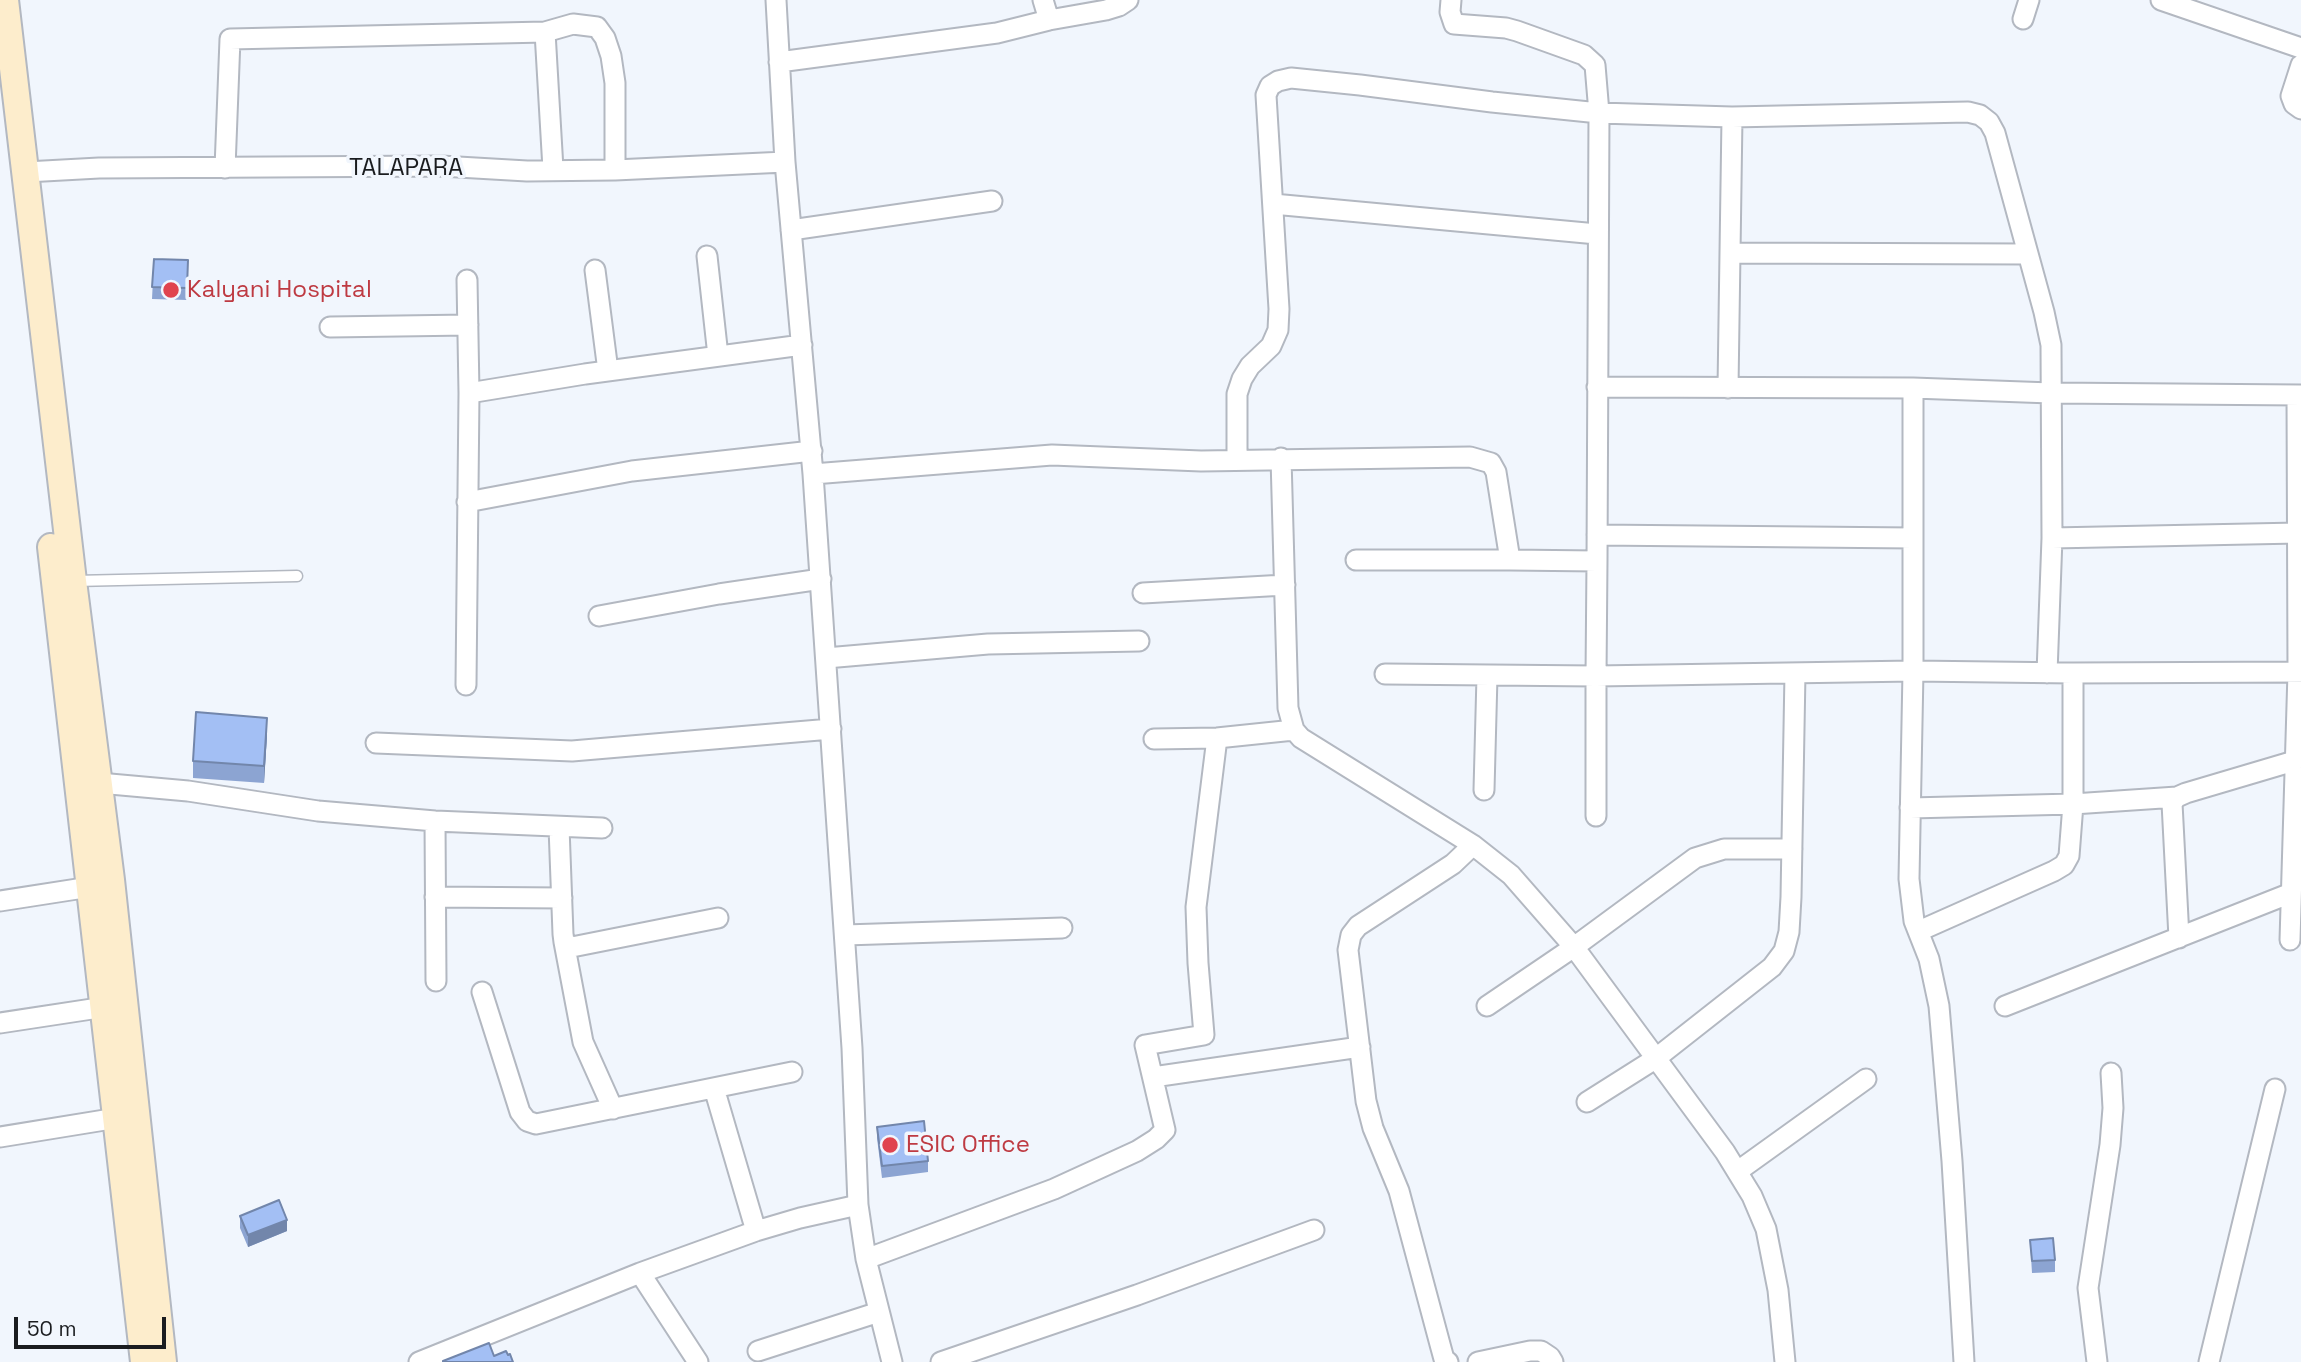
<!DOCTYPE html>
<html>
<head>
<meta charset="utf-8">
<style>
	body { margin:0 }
	#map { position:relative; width:2301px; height:1362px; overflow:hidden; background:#f1f6fd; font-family:"Space Grotesk",sans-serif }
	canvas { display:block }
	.scale { position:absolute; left:14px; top:1317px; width:152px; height:32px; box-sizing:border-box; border:4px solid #1a1c1f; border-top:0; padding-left:9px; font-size:21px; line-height:24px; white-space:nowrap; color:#1a1c1f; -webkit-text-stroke:5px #f1f6fd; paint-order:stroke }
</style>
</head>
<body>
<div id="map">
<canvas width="2301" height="1362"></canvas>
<div class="scale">50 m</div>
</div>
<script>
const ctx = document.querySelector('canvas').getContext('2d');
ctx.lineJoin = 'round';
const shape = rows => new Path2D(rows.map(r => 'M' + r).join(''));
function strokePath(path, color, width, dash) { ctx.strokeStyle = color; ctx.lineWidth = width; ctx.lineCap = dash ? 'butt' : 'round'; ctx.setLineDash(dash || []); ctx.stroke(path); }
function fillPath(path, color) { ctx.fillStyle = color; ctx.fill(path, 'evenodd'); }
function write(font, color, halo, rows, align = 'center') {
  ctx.font = font + ' "Space Grotesk",sans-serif'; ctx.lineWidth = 7; ctx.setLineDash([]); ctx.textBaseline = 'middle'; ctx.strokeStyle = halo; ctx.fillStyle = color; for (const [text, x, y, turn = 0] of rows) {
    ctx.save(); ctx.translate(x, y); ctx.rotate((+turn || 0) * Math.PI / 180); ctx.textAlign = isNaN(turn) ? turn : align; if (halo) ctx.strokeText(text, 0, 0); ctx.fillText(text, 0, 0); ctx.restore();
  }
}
const service = shape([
	[74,581,297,576]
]);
const minor = shape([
	[776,0,785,162,813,474,1052,455,1201,461,1470,457,1491,463,1496,472,1510,560,1597,561,1596,676,1385,674],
	[1043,0,1049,20],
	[1451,0,1450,12,1454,24,1506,28,1517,31,1584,55,1595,65,1599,113,1597,561],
	[2161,0,2301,48],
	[2023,19,2029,0],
	[545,32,553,169],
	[779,62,997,33,1049,20,1106,10,1119,6,1128,0],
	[2301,65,2291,96,2294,104,2301,109],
	[225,168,230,39,545,32,573,24,597,27,605,38,611,56,615,83,615,170],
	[26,172,99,168,441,166,527,171,615,170,785,162],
	[1273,204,1597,234],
	[791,230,992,201],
	[1730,253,2028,254],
	[707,256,718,356],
	[595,270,608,371],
	[330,327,468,325],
	[1597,387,1913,388,2051,393,2301,395],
	[1728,388,1732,117],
	[1913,388,1913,671,1909,879,1914,921,1929,959,1939,1006,1952,1161,1964,1362],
	[469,393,585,374,802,345],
	[1281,458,1288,708,1294,730,1301,738,1473,845,1511,875,1574,947,1725,1152,1752,1196,1766,1229,1778,1290,1785,1362],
	[1237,460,1237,394,1242,379,1250,366,1271,346,1278,330,1279,309,1266,95,1270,86,1278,81,1291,78,1360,85,1492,102,1599,113,1732,117,1968,112,1980,115,1989,122,1995,133,2044,312,2051,345,2052,538,2047,673],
	[813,474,852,1048,858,1205,866,1259,892,1362],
	[467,502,632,471,812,451],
	[1597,535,1913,538],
	[2052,538,2298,533],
	[1356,560,1510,560],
	[1143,593,1285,585],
	[599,616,719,594,821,579],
	[826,658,988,644,1139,641],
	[466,685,469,393,467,280],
	[1154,739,1217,738,1294,730],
	[376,743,572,751,831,729],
	[99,783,188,791,318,811,435,821,602,828],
	[1484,790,1487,676],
	[1910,808,2073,804,2177,797],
	[1596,816,1596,676,1913,671,2073,673,2301,672],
	[435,821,436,981],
	[559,827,563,934,564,942,572,947,718,918],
	[435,897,562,898],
	[0,901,90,887],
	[1919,931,2054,871,2064,865,2069,856,2073,804,2073,673],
	[845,935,1062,928],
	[2179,938,2172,803,2177,797,2186,793,2294,761],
	[2290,940,2298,672,2297,395],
	[564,942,583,1042,613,1109],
	[482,992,520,1112,527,1121,536,1124,792,1072],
	[1487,1006,1574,947,1695,858,1724,849,1792,849],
	[2005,1006,2291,893],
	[0,1023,105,1007],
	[1153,1077,1360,1047],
	[714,1088,756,1231],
	[1587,1102,1655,1059,1772,967,1784,951,1789,932,1791,897,1795,673],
	[0,1137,117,1118],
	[1738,1171,1866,1079],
	[866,1259,1054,1189,1137,1151,1156,1139,1165,1130,1145,1045,1204,1035,1198,963,1196,907,1217,738],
	[640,1273,698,1362],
	[758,1351,879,1312],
	[419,1362,640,1273,756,1231,800,1218,858,1205],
	[941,1362,1137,1295,1314,1230],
	[1448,1362,1444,1359,1441,1348,1399,1191,1373,1128,1366,1101,1348,950,1351,935,1358,926,1453,864,1473,845],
	[1478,1362,1530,1351,1541,1351,1550,1357,1553,1362],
	[2097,1362,2088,1288,2110,1145,2113,1108,2111,1073],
	[2209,1362,2275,1089]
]);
const secondary = shape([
	[5,0,73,581,111,880,163,1362],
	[51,547,144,1362]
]);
const wall = shape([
	[154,259,188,260,187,300,152,299],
	[267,735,264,783,193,778,193,761],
	[877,1127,928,1161,928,1172,882,1178,877,1138],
	[240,1216,287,1231,248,1247,240,1228],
	[2030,1240,2055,1260,2055,1272,2032,1273]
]);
const shadedWall = shape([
	[267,718,267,735,264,783,264,766],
	[287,1220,287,1231,248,1247,248,1235]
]);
const building = shape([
	[154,259,188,260,187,288,152,287,154,259],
	[196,712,267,718,264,766,193,761,196,712],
	[924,1121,928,1161,882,1166,877,1127,924,1121],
	[279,1200,287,1220,248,1235,240,1216,279,1200],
	[2053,1238,2055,1260,2032,1261,2030,1240,2053,1238],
	[489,1343,494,1356,506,1351,508,1355,510,1354,513,1362,443,1362,443,1361,489,1343]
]);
const markers = [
	[171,290,9,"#e0444e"],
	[890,1145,9,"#e0444e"]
];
const streetNames = [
	["TALAPARA",406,168]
];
const healthNames = [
	["Kalyani Hospital",187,290],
	["ESIC Office",906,1145]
];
strokePath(service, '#b3b8c1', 13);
strokePath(minor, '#b3b8c1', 23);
strokePath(secondary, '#b3b8c1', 30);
strokePath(service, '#fff', 10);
strokePath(minor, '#fff', 19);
strokePath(secondary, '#fdedcc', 26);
fillPath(wall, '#8ca4d2');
fillPath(shadedWall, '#7286ab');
fillPath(building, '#a3bff4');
strokePath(building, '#7286ab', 2);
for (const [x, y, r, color] of markers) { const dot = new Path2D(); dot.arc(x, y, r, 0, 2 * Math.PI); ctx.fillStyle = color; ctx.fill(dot); strokePath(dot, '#f1f6fd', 2.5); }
write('24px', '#1a1c1f', '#f1f6fd', streetNames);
write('24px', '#be3a42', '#f1f6fd', healthNames, 'left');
</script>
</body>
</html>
